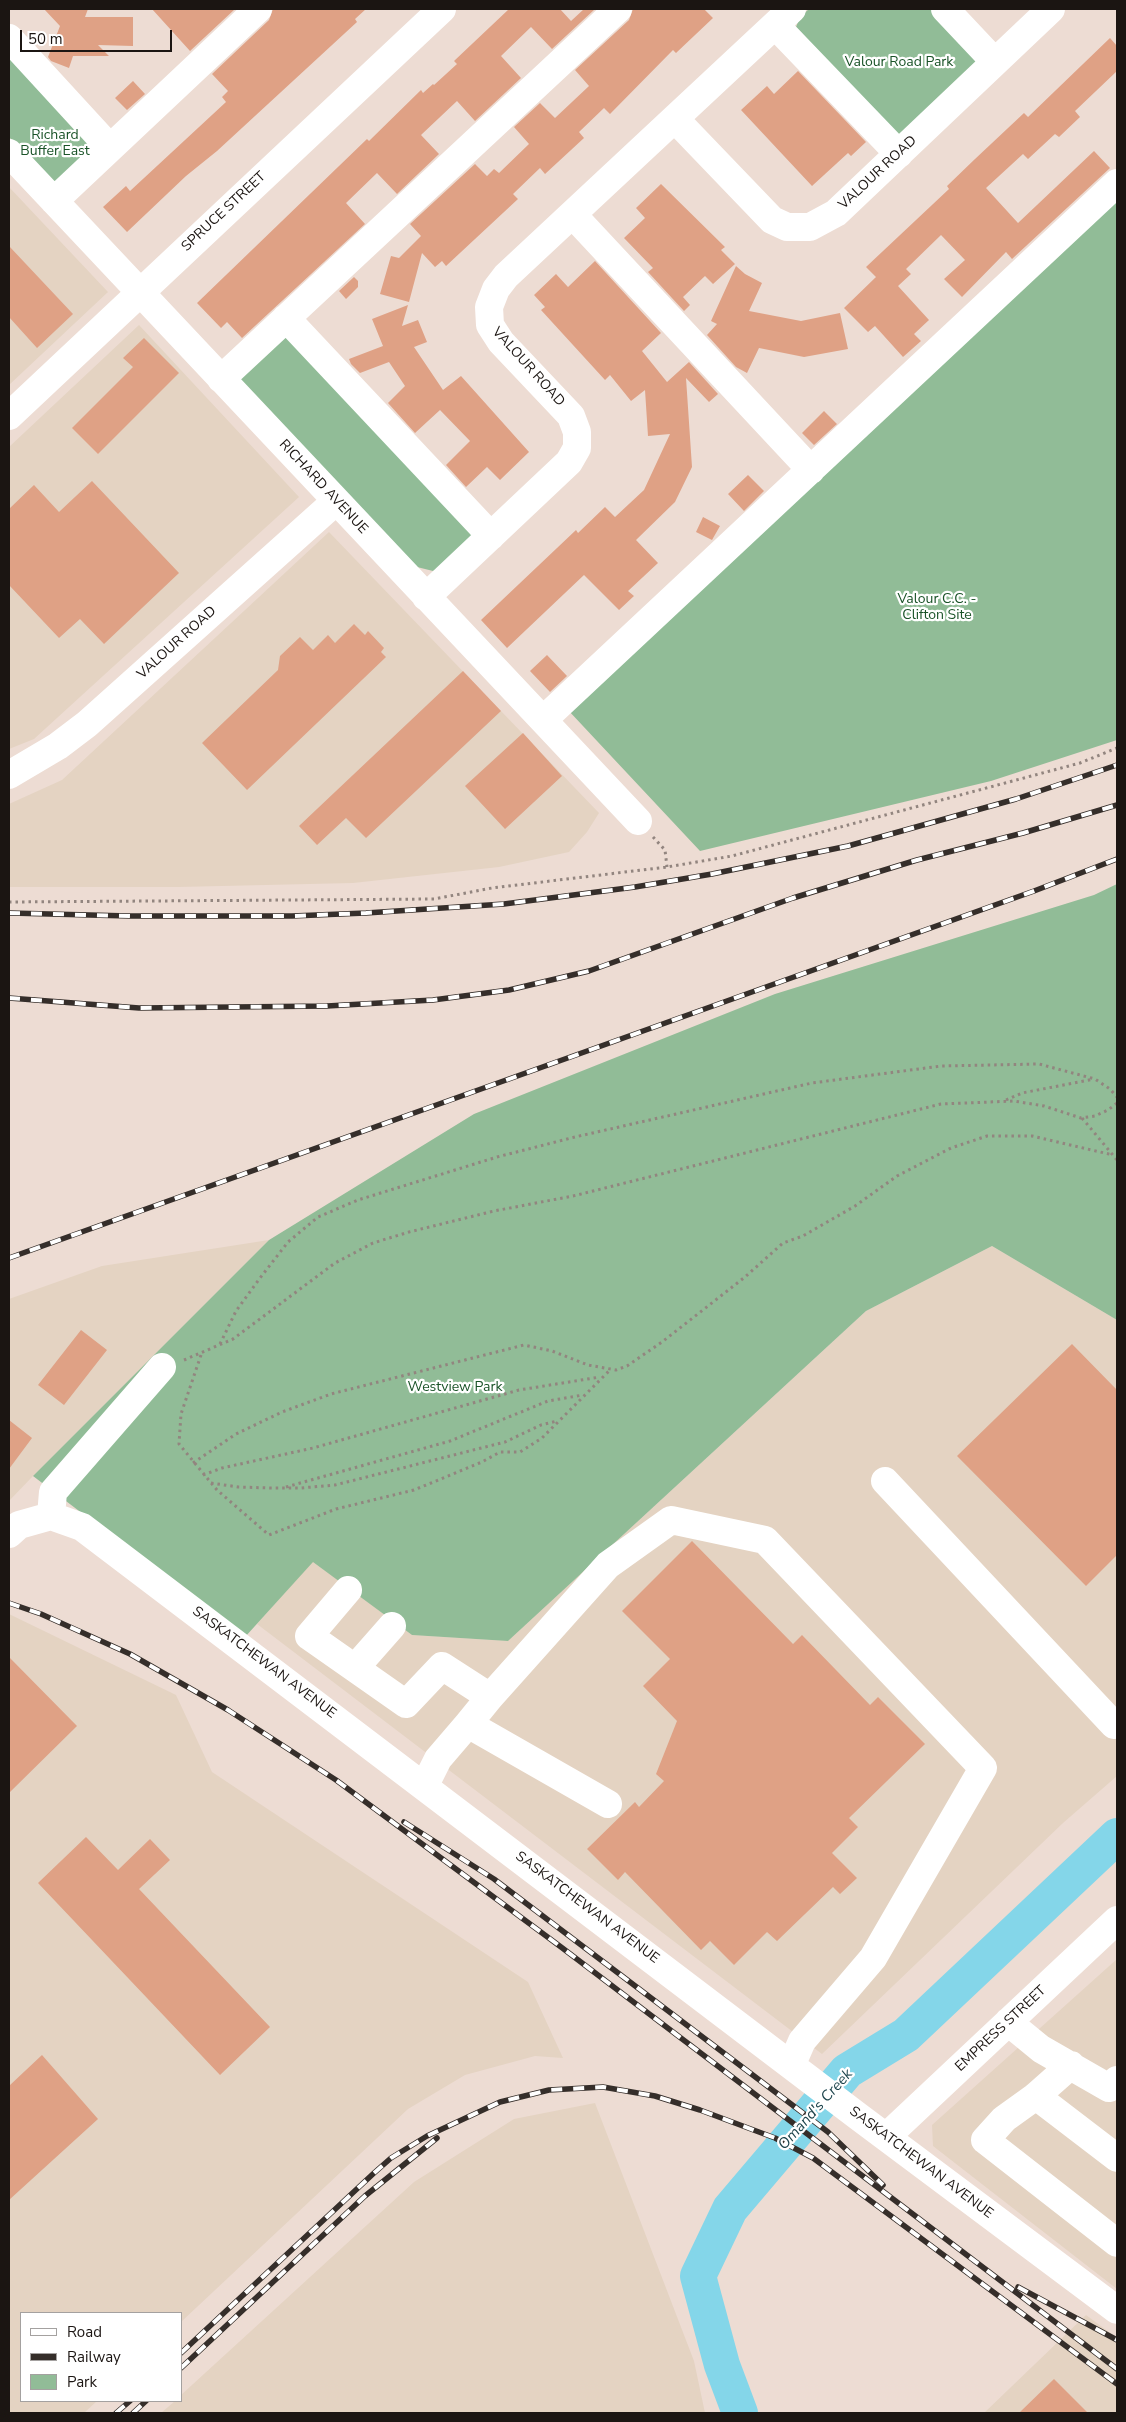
<!DOCTYPE html>
<html>
<head>
<meta charset="utf-8">
<style>
	body { margin:0 }
	#map { position:relative; width:1126px; height:2422px; overflow:hidden; background:#eddcd3; font-family:"Nunito Sans",sans-serif }
	canvas { display:block }
	.frame { position:absolute; inset:0; border:10px solid #1b1512; pointer-events:none }
	.legend { position:absolute; left:20px; top:2312px; width:162px; height:90px; box-sizing:border-box; background:#fff; border:1px solid #a4a1a0; margin:0; padding:6px 9px; list-style:none; font-size:15px; color:#1b1512 }
	.legend li { display:flex; align-items:center; gap:10px; height:25px }
	.legend b { width:25px; border:1px solid #a4a1a0 }
	.scale { position:absolute; left:20px; top:30px; width:152px; height:22px; box-sizing:border-box; border:2px solid #1b1512; border-top:0; padding-left:6px; font-size:15px; line-height:18px; white-space:nowrap; color:#1b1512; -webkit-text-stroke:4px #fff; paint-order:stroke }
</style>
</head>
<body>
<div id="map">
<canvas width="1126" height="2422"></canvas>
<div class="frame"></div>
<ul class="legend">
<li><b style="height:6px;background:#fff"></b>Road</li>
<li><b style="height:6px;background:#352e2a"></b>Railway</li>
<li><b style="height:14px;background:#91bc97"></b>Park</li>
</ul>
<div class="scale">50 m</div>
</div>
<script>
const ctx = document.querySelector('canvas').getContext('2d');
ctx.lineJoin = 'round';
function fillPath(path, color) { ctx.fillStyle = color; ctx.fill(path, 'evenodd'); }
const shape = rows => new Path2D(rows.map(r => 'M' + r).join(''));
function strokePath(path, color, width, dash) { ctx.strokeStyle = color; ctx.lineWidth = width; ctx.lineCap = dash ? 'butt' : 'round'; ctx.setLineDash(dash || []); ctx.stroke(path); }
function write(font, color, halo, rows, align = 'center') {
  ctx.font = font + ' "Nunito Sans",sans-serif'; ctx.lineWidth = 4.5; ctx.setLineDash([]); ctx.textBaseline = 'middle'; ctx.strokeStyle = halo; ctx.fillStyle = color; for (const [text, x, y, turn = 0] of rows) {
    ctx.save(); ctx.translate(x, y); ctx.rotate((+turn || 0) * Math.PI / 180); ctx.textAlign = isNaN(turn) ? turn : align; if (halo) ctx.strokeText(text, 0, 0); ctx.fillText(text, 0, 0); ctx.restore();
  }
}
const industrial = shape([
	[9,187,108,292,9,385],
	[139,325,299,497,34,739,9,749,9,447],
	[329,532,599,813,587,832,569,852,499,867,353,883,178,887,9,887,9,804,62,780],
	[269,1240,33,1476,9,1501,9,1299,102,1266],
	[992,1246,1117,1320,1117,1776,1063,1823,822,2054,257,1624,313,1561,412,1635,508,1641,866,1311],
	[9,1614,176,1695,212,1772,528,1982,563,2058,535,2056,465,2075,408,2109,181,2322,181,2313,21,2313,21,2401,97,2401,84,2413,9,2413],
	[1117,1959,1117,2289,933,2146,932,2125],
	[595,2103,694,2361,705,2413,161,2413,175,2401,181,2401,181,2395,414,2182,514,2119],
	[1086,2315,1117,2338,1117,2413,984,2413]
]);
const green = shape([
	[809,9,935,9,978,62,898,136,796,27,800,17],
	[9,51,98,147,55,186,9,137],
	[1117,191,1117,740,991,781,700,851,568,710],
	[282,330,475,536,440,568,433,571,417,567,240,381,242,368],
	[1117,884,1117,1320,992,1246,866,1311,508,1641,412,1635,313,1562,245,1637,33,1476,269,1240,474,1114,775,994,1094,895]
]);
const river = shape([
	[740,2413,722,2365,698,2276,730,2209,847,2071,906,2035,1117,1836]
]);
const building = shape([
	[44,9,88,9,85,17,133,17,133,46,98,45,109,56,73,56,69,68,51,61,48,57,60,26],
	[152,9,235,9,190,51],
	[273,9,366,9,355,19,357,22,217,151,186,176,127,232,103,207,126,186,130,191,226,102,222,97,228,91,212,74,269,20],
	[509,9,560,9,571,21,584,9,595,9,552,49,531,27,501,56,521,78,475,121,457,101,421,135,439,154,397,194,377,173,346,203,365,224,242,338,227,322,221,328,197,303,367,139,369,141,421,90,423,93,433,84,434,85,457,64,454,61],
	[633,9,704,9,713,18,676,53,673,50,610,114,604,108,579,132,584,138,545,174,540,168,513,194,518,199,446,266,442,261,435,267,422,253,409,302,380,294,391,256,399,258,421,236,410,224,475,164,487,176,494,169,499,173,529,144,514,127,540,103,555,118,589,86,575,70,629,20],
	[1110,38,1117,46,1117,71,1075,111,1080,117,1059,137,1055,134,1028,159,1023,154,986,188,1018,223,1094,151,1110,168,1012,259,1006,252,962,297,944,279,965,260,941,235,906,269,911,274,898,286,929,320,914,334,921,341,903,357,875,326,868,332,844,308,876,277,866,267,949,189,947,186,975,159,1024,113,1028,117],
	[798,71,866,142,851,156,848,153,812,186,741,110,767,86,774,94],
	[133,81,145,94,127,110,115,98],
	[661,184,725,247,721,250,735,264,713,284,705,276,683,297,690,305,684,311,648,272,653,268,624,238,645,218,636,208],
	[9,246,73,314,37,348,9,317],
	[595,261,661,333,642,351,667,382,689,362,718,394,709,402,686,378,692,467,675,502,636,540,658,563,628,591,634,596,619,610,584,575,507,648,481,620,576,530,578,533,605,507,615,517,644,490,670,434,648,436,645,390,631,401,610,375,605,380,541,310,545,307,534,295,556,274,568,287],
	[736,266,745,274,762,283,749,311,801,321,840,313,848,349,804,357,759,348,747,373,736,367,707,335,717,324,711,321],
	[354,277,358,281,358,287,346,299,339,291],
	[408,305,402,326,418,320,427,342,414,347,443,390,461,376,529,452,500,480,487,467,466,487,446,465,470,441,440,410,415,433,388,403,405,386,389,362,360,373,351,364,349,359,383,346,372,319],
	[144,338,179,373,98,454,72,428,133,367,123,358],
	[824,411,837,424,814,445,802,433],
	[748,475,764,491,744,511,728,494],
	[92,481,179,573,104,644,80,619,59,638,9,585,9,509,34,485,59,512],
	[703,517,720,526,712,540,696,532],
	[354,624,365,635,368,631,384,648,381,652,386,657,247,790,202,743,278,670,280,656,300,637,313,650,328,635,335,643],
	[547,655,567,676,550,692,530,671],
	[463,671,501,711,366,838,346,818,317,845,299,826],
	[523,733,562,776,505,829,465,786],
	[81,1330,107,1350,64,1405,38,1385],
	[1072,1344,1117,1390,1117,1555,1086,1586,957,1456],
	[9,1420,32,1438,9,1469],
	[692,1541,793,1644,802,1635,870,1705,878,1697,925,1744,849,1818,858,1827,832,1853,857,1878,840,1894,833,1887,777,1941,767,1932,734,1965,710,1941,701,1950,625,1872,618,1880,587,1849,635,1802,639,1807,664,1781,656,1774,677,1721,643,1686,670,1659,622,1611],
	[9,1657,77,1726,9,1793],
	[86,1837,118,1870,150,1839,170,1860,139,1889,270,2027,220,2075,38,1883],
	[42,2055,98,2119,9,2200,9,2086],
	[1054,2379,1088,2413,1019,2413]
]);
const path = shape([
	[653,837,665,850,667,867],
	[9,902,434,899,492,888,667,867,732,856,1080,763,1117,748],
	[1006,1100,1022,1093,1094,1079],
	[1082,1118,1117,1160],
	[220,1344,236,1311,260,1278,288,1242,318,1217,358,1200,497,1157,575,1137,812,1083,941,1066,1039,1064,1095,1079,1110,1089,1117,1097],
	[201,1355,181,1414,179,1444,217,1490,269,1535,336,1509,414,1490,482,1462,500,1452,520,1452,542,1438,611,1369],
	[184,1360,233,1339,335,1263,373,1243,409,1232,494,1211,573,1196,941,1104,1014,1101,1044,1106,1081,1118,1095,1116,1108,1110,1117,1103],
	[193,1463,236,1434,282,1412,331,1394,524,1345,552,1351,588,1365,616,1370,627,1366,662,1342,745,1277,783,1243,803,1236,855,1206,897,1176,951,1148,987,1136,1032,1136,1113,1155],
	[203,1475,222,1468,313,1448,519,1390,600,1377],
	[211,1483,238,1487,270,1488,301,1488,335,1485,505,1442,541,1425,557,1421],
	[286,1487,450,1441,548,1401,583,1395]
]);
const minor = shape([
	[945,9,995,62],
	[775,25,899,154],
	[9,38,110,148],
	[675,119,772,220,787,227,810,227,836,213,1051,9],
	[9,153,638,821],
	[54,201,258,9],
	[573,215,811,470],
	[286,318,491,536],
	[221,379,618,9],
	[9,416,442,9],
	[426,597,569,462,577,448,577,432,571,416,501,342,490,325,489,307,496,289,506,276,792,9],
	[543,720,1117,183],
	[9,775,58,746,87,724,336,501],
	[885,1481,1114,1725,1117,1722],
	[51,1516,82,1527,859,2117,1117,2310],
	[51,1516,53,1492,162,1367],
	[9,1534,19,1525,51,1516],
	[348,1590,309,1636,406,1704,442,1666,490,1697],
	[355,1668,392,1626],
	[468,1724,490,1697,608,1565,671,1520,765,1540,983,1768,873,1958,802,2041,792,2064],
	[425,1785,438,1759,468,1724,608,1804],
	[1008,2022,1041,2049,1109,2088,1117,2080],
	[1071,2065,1036,2096,1004,2119,985,2140,1117,2243],
	[1036,2096,1117,2158],
	[886,2137,1117,1920]
]);
const rail = shape([
	[9,913,130,916,292,916,366,913,504,904,635,887,712,874,848,846,1016,799,1117,765],
	[9,998,139,1008,327,1006,433,1000,509,990,589,971,793,898,917,860,1023,833,1117,805],
	[9,1258,1034,891,1117,859],
	[9,1603,41,1614,130,1654,228,1710,336,1780,561,1947,1117,2369],
	[404,1822,494,1879,828,2132,883,2185],
	[1018,2287,1117,2340],
	[181,2353,374,2173,391,2158,427,2136,500,2102,549,2090,603,2087,655,2096,700,2110,775,2138,813,2158,1117,2384],
	[181,2368,365,2196,437,2138],
	[116,2413,130,2401],
	[133,2413,146,2401]
]);
const parkNames = [
	["Valour Road Park",899,63],
	["Richard",55,136],
	["Buffer East",55,152],
	["Valour C.C. -",937,600],
	["Clifton Site",937,616],
	["Westview Park",455,1388]
];
const streetNames = [
	["VALOUR ROAD",878,173,-43],
	["SPRUCE STREET",224,212,-43],
	["VALOUR ROAD",528,367,48],
	["RICHARD AVENUE",323,487,47],
	["VALOUR ROAD",177,643,-42],
	["SASKATCHEWAN AVENUE",264,1663,37],
	["SASKATCHEWAN AVENUE",587,1908,37],
	["EMPRESS STREET",1001,2029,-43],
	["SASKATCHEWAN AVENUE",921,2163,37]
];
const waterNames = [
	["Omand's Creek",816,2110,-48]
];
fillPath(industrial, '#e4d3c2');
fillPath(green, '#91bc97');
strokePath(river, '#84d6e9', 36);
fillPath(building, '#dfa185');
strokePath(path, '#92857f', 3, [2.5, 4]);
strokePath(minor, '#fff', 28);
strokePath(rail, '#352e2a', 5.5);
strokePath(rail, '#fff', 4, [11]);
write('14px', '#1a5328', '#fff', parkNames);
write('14px', '#1b1512', '#fff', streetNames);
write('italic 15px', '#1d444c', '#fff', waterNames);
</script>
</body>
</html>
